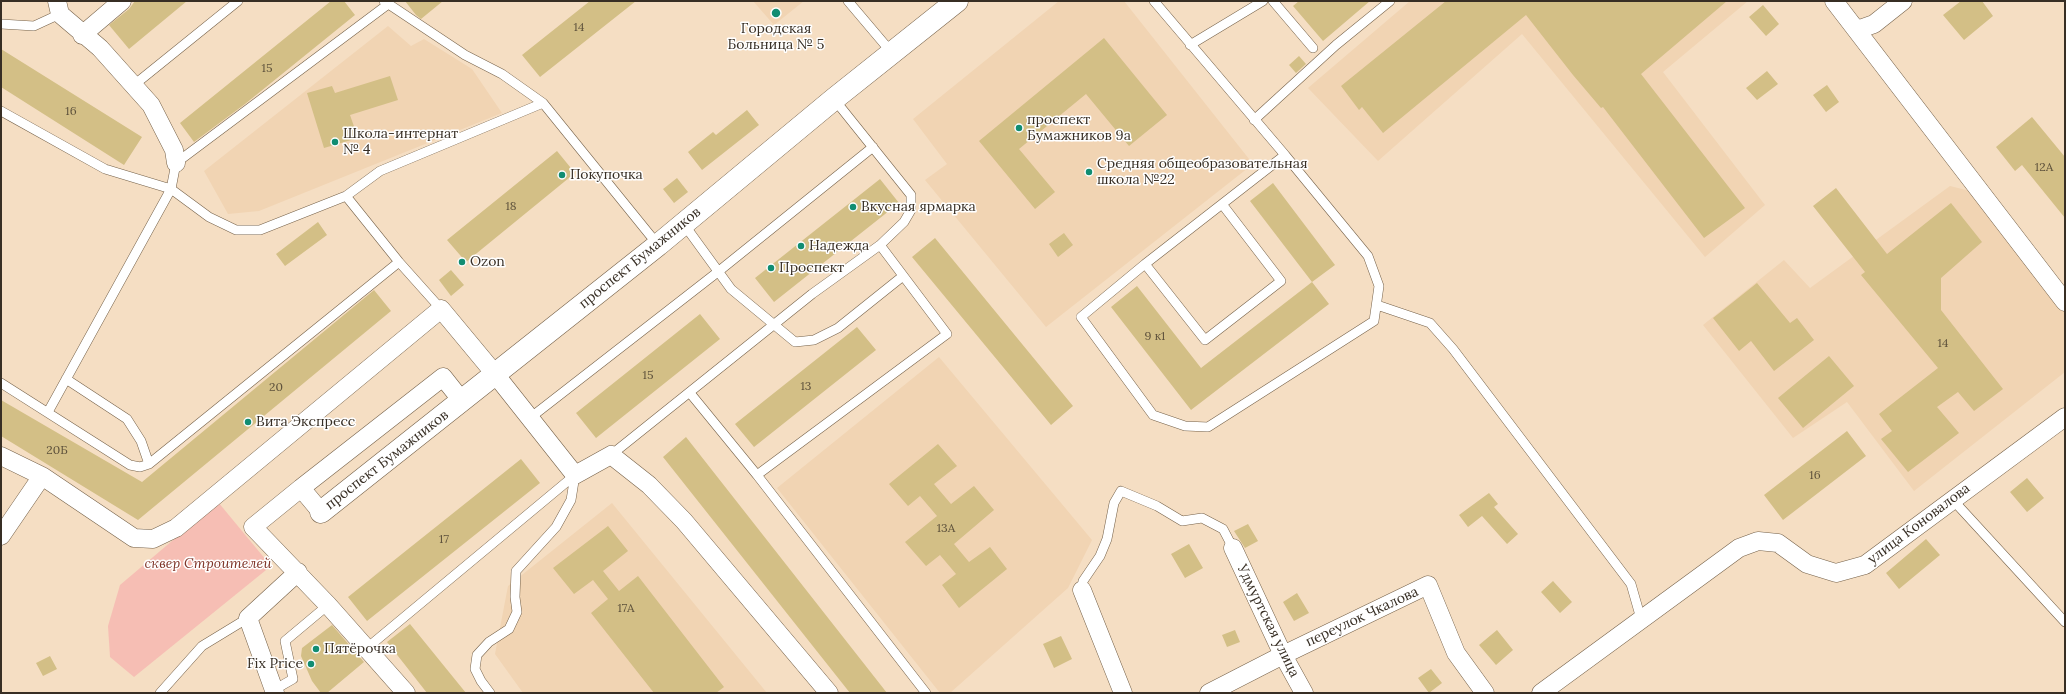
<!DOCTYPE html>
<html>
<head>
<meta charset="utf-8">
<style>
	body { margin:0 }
	#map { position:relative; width:2066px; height:694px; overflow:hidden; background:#f5dec3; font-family:Lora,serif }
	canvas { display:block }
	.frame { position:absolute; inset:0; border:2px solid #372e24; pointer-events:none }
</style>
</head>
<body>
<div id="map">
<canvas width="2066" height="694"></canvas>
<div class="frame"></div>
</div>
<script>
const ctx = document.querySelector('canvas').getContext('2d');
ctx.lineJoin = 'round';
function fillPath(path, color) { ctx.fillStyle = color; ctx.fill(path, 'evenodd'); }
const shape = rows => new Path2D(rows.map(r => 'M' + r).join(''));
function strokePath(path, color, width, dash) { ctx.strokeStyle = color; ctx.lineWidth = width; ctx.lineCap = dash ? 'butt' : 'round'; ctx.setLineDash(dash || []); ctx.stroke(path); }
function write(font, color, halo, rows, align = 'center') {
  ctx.font = font + ' Lora,serif'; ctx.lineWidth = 3; ctx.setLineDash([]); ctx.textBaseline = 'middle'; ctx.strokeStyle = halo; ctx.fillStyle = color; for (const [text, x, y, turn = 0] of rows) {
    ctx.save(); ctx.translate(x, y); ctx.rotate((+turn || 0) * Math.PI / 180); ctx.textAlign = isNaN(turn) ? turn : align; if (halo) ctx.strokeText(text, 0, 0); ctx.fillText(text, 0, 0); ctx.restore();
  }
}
const built = shape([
	[753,1,804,1,774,25],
	[1059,1,1124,1,1253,164,1046,327,925,180,947,164,913,119],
	[1410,1,1748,1,1663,72,1765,205,1705,257,1522,34,1378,161,1308,88],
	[388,26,411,46,424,39,472,69,502,113,259,211,228,214,204,171],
	[1950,186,1970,191,2065,308,2065,372,1914,491,1847,402,1793,438,1703,325,1784,260,1810,288],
	[939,357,1092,540,1068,588,950,693,940,693,777,488],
	[612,503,767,693,523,693,495,654,508,586]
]);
const green = shape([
	[218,502,271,566,134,677,110,657,108,626,120,585]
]);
const building = shape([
	[135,1,187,1,129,49,109,25,129,9],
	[331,1,344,1,355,15,245,104,194,142,180,123],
	[405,1,443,1,421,19,416,15],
	[590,1,636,1,540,77,522,55],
	[1299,1,1370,1,1323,41,1293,6],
	[1446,1,1727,1,1641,74,1745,208,1704,238,1603,107,1601,108,1573,75,1526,15,1383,133,1362,107,1359,110,1341,86],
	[1961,1,1982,1,1993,16,1964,40,1943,15],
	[1763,5,1779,24,1766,36,1749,17],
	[1104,38,1167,115,1129,146,1086,94,1019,149,1055,192,1035,209,979,141],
	[1,49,142,137,124,165,1,87],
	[1299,56,1306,64,1296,73,1289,65],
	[1767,71,1778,84,1757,100,1746,88],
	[390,76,398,100,350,115,358,138,324,148,307,93,332,86,335,93],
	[1827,85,1839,102,1826,112,1813,95],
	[747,110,759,125,702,170,688,152,713,132,716,135],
	[2032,117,2065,157,2065,218,2022,165,2015,171,1996,147],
	[557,151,575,173,466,262,447,240],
	[677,178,688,192,674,203,663,189],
	[880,179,899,203,774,302,755,278],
	[1273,183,1335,265,1312,282,1250,201],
	[1836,188,1887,254,1951,203,1982,242,1941,278,1941,310,2003,389,1974,411,1958,392,1937,407,1959,433,1908,472,1881,439,1892,431,1879,414,1938,368,1861,275,1865,272,1813,206],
	[318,222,327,235,285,266,276,254],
	[1064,233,1073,245,1058,257,1049,244],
	[935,238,1073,406,1051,425,912,257],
	[451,270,464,285,451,296,439,280],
	[1312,282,1329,304,1191,410,1111,307,1137,286,1201,368],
	[1757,283,1790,323,1797,318,1814,340,1774,371,1751,341,1739,351,1713,318],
	[374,290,391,311,138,520,1,436,1,400,142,482],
	[700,314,720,339,596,438,576,413],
	[857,327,876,350,754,447,735,424],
	[1829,356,1854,386,1803,428,1778,398],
	[1847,431,1866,456,1783,520,1764,495],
	[686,437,887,693,850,693,663,457],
	[938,444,957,466,934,484,951,504,974,486,994,510,954,544,969,562,990,547,1007,569,959,608,942,585,956,574,940,555,926,566,905,542,937,516,920,496,908,506,889,484],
	[521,459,540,483,367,621,348,597],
	[2027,478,2044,498,2027,512,2010,492],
	[1489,493,1498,504,1494,507,1518,534,1507,544,1482,516,1468,527,1459,515],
	[1248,524,1258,541,1245,548,1234,531],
	[608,526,628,551,603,571,619,591,638,576,724,687,716,693,654,693,591,613,608,599,593,580,574,594,553,568],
	[1926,539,1940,555,1899,589,1886,573],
	[1189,544,1203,568,1185,578,1171,554],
	[1553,581,1572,602,1560,613,1541,592],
	[1297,593,1309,613,1294,621,1283,602],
	[410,624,466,693,427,693,387,642],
	[332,625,364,662,327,693,321,693,312,681,301,656,302,648],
	[1235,630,1240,642,1227,647,1222,635],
	[1497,630,1513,650,1496,665,1479,645],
	[1061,636,1072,659,1054,668,1043,644],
	[50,656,57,669,43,676,36,663],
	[1431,669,1442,683,1429,693,1418,678]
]);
const service = shape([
	[384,1,465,55,502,74,543,103],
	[848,1,892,53],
	[1154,1,1285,155,1145,264,1081,317,1153,415,1185,426,1208,427,1374,321,1379,286,1368,256,1285,155],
	[1273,1,1313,48],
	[387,5,176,163,171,189,209,217,236,230,260,230,346,196,399,262,441,309],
	[1,24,34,26,60,14],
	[1190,45,1263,1],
	[134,85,238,1],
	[834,99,911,195,911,210,904,222,880,245,947,334,757,475,926,693],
	[1,111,105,169,171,189,48,412],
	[1254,120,1336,45,1390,1],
	[346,196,380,171,543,103,658,245],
	[683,223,731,289,795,342,814,340,838,328,903,276],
	[1145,264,1205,340,1281,281,1222,204],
	[1377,305,1430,323,1453,349,1631,584,1641,619],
	[66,379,127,419,141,441,149,464],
	[1,383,130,465,140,467,149,464,399,262],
	[690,393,757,475],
	[530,418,719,271,873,147],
	[611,455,812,294,880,245],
	[1952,499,2065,622],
	[1082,590,1083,581,1100,556,1107,539,1114,503,1121,491,1157,506,1182,521,1202,518,1223,529,1233,548],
	[367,648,575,475,571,500,556,527,516,571,515,597,517,612,509,629,489,642,477,655,475,669,481,681,490,693],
	[272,691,293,679,285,641,328,605],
	[160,693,202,646,248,618]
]);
const minor = shape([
	[57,1,60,14,100,48,151,105,174,150,176,163],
	[1834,1,2065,302],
	[1857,30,1874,24,1903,1],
	[82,35,122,1],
	[1,456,42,476],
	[301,488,443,377,462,401],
	[321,512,301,488,253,527,328,605,406,693],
	[1,536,42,476,134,538,153,539,176,528,441,309,495,374,575,475,611,455,649,485,684,521,829,693],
	[1233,548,1283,655,1304,693],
	[1082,590,1123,693],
	[275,693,248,618,298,572],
	[1209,693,1283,655,1428,585,1456,653,1485,693],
	[1541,693,1739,548,1758,541,1778,543,1807,564,1836,573,1865,565,2065,417]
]);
const tertiary = shape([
	[321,512,658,245,834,99,957,1]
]);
const markers = [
	[776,13,5,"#118d72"],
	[1019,128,4,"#118d72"],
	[335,142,4,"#118d72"],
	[1089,172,4,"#118d72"],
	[562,175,4,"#118d72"],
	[853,207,4,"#118d72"],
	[801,246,4,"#118d72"],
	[462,262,4,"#118d72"],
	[771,268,4,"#118d72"],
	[248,422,4,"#118d72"],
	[316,649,4,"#118d72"],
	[311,664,4,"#118d72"]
];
const numberNames = [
	["14",579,28],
	["15",267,69],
	["16",71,112],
	["12А",2044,168],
	["18",511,207],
	["9 к1",1155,337],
	["14",1943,344],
	["15",648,376],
	["13",806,387],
	["20",276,388],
	["20Б",57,451],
	["16",1815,476],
	["13А",946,529],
	["17",444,540],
	["17А",626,609]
];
const poiNames = [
	["Городская",776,29,"center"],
	["Больница № 5",776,45,"center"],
	["проспект",1027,120],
	["Бумажников 9а",1027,136],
	["Школа-интернат",343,134],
	["№ 4",343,150],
	["Средняя общеобразовательная",1097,164],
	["школа №22",1097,180],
	["Покупочка",570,175],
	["Вкусная ярмарка",861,207],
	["Надежда",809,246],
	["Ozon",470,262],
	["Проспект",779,268],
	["Вита Экспресс",256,422],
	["Пятёрочка",324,649],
	["Fix Price",303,664,"right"]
];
const streetNames = [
	["проспект Бумажников",640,258,-39],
	["проспект Бумажников",387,460,-38],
	["улица Коновалова",1919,524,-37],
	["переулок Чкалова",1362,617,-25],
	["Удмуртская улица",1268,621,64]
];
const parkNames = [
	["сквер Строителей",208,564]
];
fillPath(built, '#f1d4b3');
fillPath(green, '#f6beb4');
fillPath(building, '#d3bf86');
strokePath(service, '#756149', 10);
strokePath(minor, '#756149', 19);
strokePath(tertiary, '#756149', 23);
strokePath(service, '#fff', 9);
strokePath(minor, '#fff', 18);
strokePath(tertiary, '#fff', 22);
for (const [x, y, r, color] of markers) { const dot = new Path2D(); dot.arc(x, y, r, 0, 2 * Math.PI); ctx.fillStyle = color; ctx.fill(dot); strokePath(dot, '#fff', 1.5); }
write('12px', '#5e523c', null, numberNames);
write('14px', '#372e24', '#fff', poiNames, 'left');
write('14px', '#372e24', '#fff', streetNames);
write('italic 14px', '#7f3428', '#fff', parkNames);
</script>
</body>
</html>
